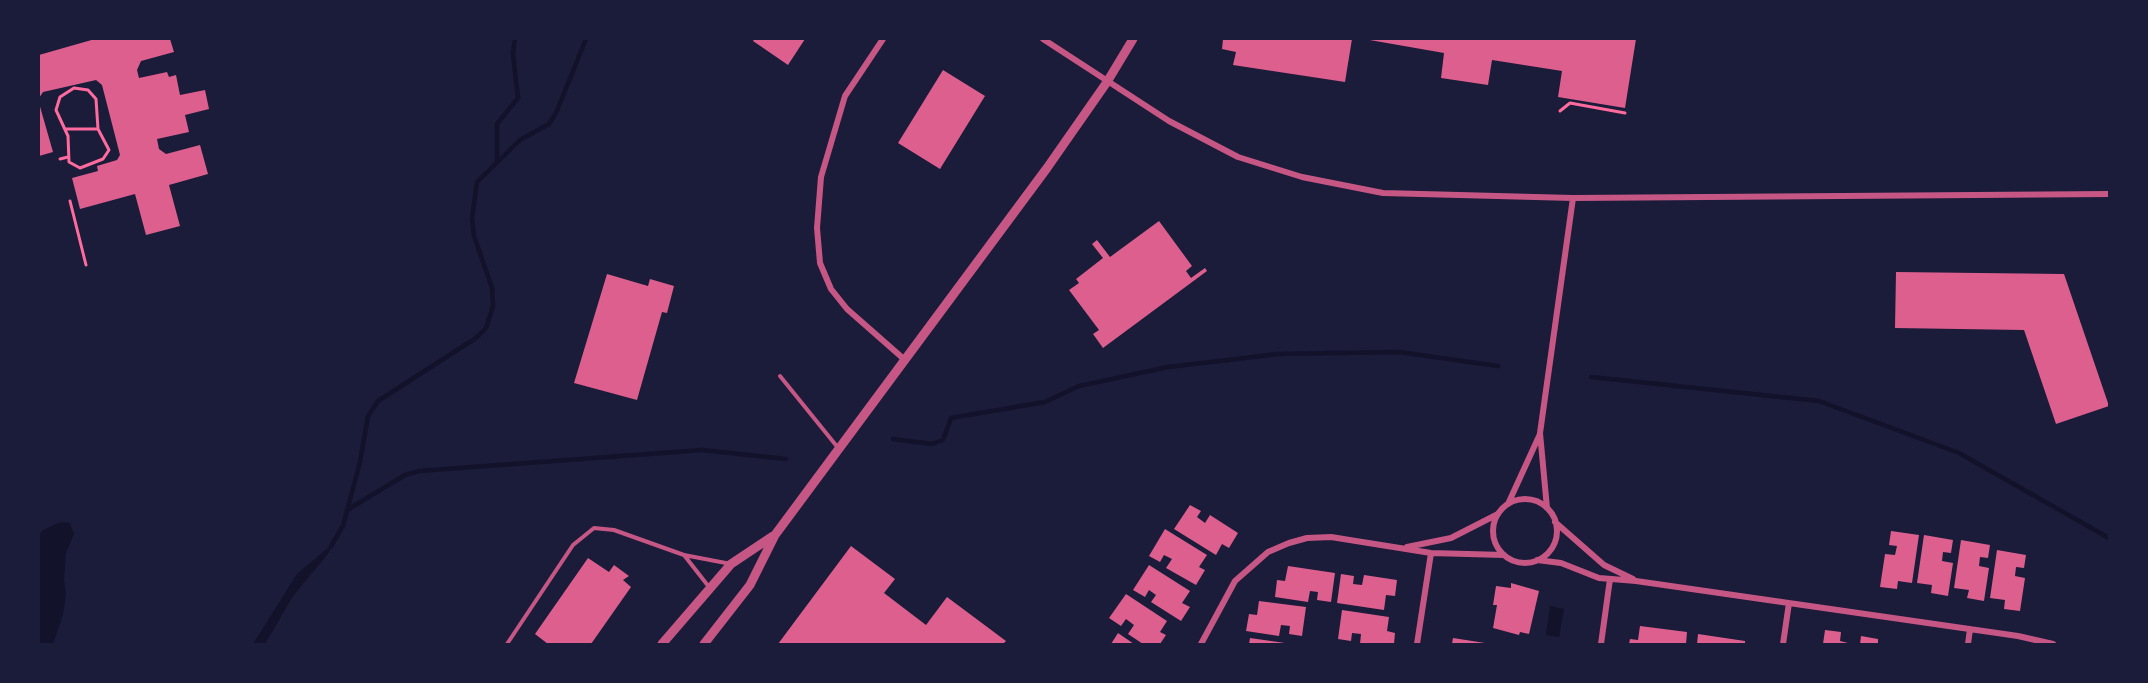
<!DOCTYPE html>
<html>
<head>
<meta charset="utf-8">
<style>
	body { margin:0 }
	#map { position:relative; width:2148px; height:683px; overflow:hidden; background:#1b1b3a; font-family:"Public Sans",sans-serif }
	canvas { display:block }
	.frame { position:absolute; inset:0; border:40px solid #1b1b3a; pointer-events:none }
</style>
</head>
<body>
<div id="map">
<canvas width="2148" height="683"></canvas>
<div class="frame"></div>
</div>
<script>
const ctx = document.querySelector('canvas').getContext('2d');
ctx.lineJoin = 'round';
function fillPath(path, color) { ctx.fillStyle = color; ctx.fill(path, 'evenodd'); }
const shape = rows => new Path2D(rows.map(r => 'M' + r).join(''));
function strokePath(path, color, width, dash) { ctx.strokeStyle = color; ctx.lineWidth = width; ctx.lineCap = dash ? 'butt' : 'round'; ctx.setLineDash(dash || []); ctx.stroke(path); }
const water = shape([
	[60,522,70,523,74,534,66,553,64,580,66,594,63,615,53,644,39,644,39,535,42,531],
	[335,542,327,555,293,596,265,644,253,644,297,574],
	[1550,606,1564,609,1559,637,1546,635]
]);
const stream = shape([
	[497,161,497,124,518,98,513,54,515,39],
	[1591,377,1819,401,1959,453,2109,538],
	[893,439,932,444,943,440,951,418,1045,402,1079,386,1168,367,1237,359,1277,354,1399,352,1498,366],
	[347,510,405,475,419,471,702,450,786,459],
	[331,546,343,526,360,462,368,416,378,401,476,338,486,328,493,306,492,288,474,236,472,218,477,182,520,140,549,124,556,113,586,39]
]);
const building = shape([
	[95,39,170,39,174,52,141,61,137,70,139,78,167,72,169,77,176,75,180,95,205,90,209,109,185,115,189,132,157,139,159,149,166,154,200,145,208,174,169,185,180,226,146,235,135,194,80,209,72,178,98,171,97,166,117,160,120,155,102,85,96,80,43,92,39,98,39,55],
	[754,39,805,39,788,65,753,41],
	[1223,39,1352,39,1345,82,1233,65,1236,52,1222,49],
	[1364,39,1636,39,1625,108,1558,97,1562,71,1492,60,1488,85,1441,78,1444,53],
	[943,70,985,96,940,169,898,143],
	[39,103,53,152,39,156],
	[1159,221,1192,266,1186,271,1191,278,1205,268,1207,271,1103,348,1093,334,1099,330,1069,290,1079,283,1076,279,1103,258,1092,244,1097,240,1110,257],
	[1896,272,2064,274,2109,406,2056,424,2024,330,1895,328],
	[607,274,648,286,650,279,674,286,667,313,662,312,637,400,574,383],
	[1190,505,1201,511,1197,517,1205,523,1210,515,1238,533,1229,548,1222,544,1216,555,1174,529],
	[1165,529,1207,555,1199,567,1205,570,1196,585,1166,568,1172,559,1164,555,1160,562,1149,556],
	[1891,531,1919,535,1912,583,1898,581,1897,589,1880,587,1885,554,1895,555,1897,546,1889,545],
	[1924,535,1953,540,1951,553,1943,552,1942,561,1953,563,1948,596,1931,593,1932,585,1917,583],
	[1961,540,1990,545,1988,558,1980,557,1979,566,1989,568,1984,601,1967,598,1969,590,1954,588],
	[851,546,895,579,884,593,926,625,947,597,1006,641,1003,644,778,644],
	[1997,550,2026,555,2024,568,2016,567,2015,576,2025,578,2020,611,2004,609,2005,600,1990,598],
	[588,558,609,572,614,565,629,576,623,580,631,587,591,644,548,644,535,634],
	[1149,565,1190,591,1182,603,1190,607,1181,621,1151,602,1156,595,1149,590,1145,597,1133,590],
	[1288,566,1335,573,1331,602,1317,600,1318,592,1310,591,1308,602,1275,597,1277,580,1285,581],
	[1341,574,1354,576,1353,584,1362,585,1364,575,1397,580,1395,596,1386,595,1384,610,1337,603],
	[1511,583,1539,591,1529,634,1520,632,1519,635,1493,628,1497,605,1493,605,1496,586,1511,588],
	[1126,594,1167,621,1160,632,1166,635,1160,644,1143,644,1128,634,1134,625,1126,619,1121,626,1109,618],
	[1259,601,1306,607,1302,636,1289,634,1290,626,1281,625,1279,636,1246,631,1249,614,1257,615],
	[1342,610,1389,617,1387,631,1395,633,1394,644,1360,644,1361,634,1352,633,1351,641,1338,639],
	[1640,626,1687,632,1686,644,1629,644,1630,639,1638,640],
	[1825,630,1841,632,1840,641,1852,644,1823,644],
	[1118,633,1134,644,1111,644],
	[1698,634,1745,641,1745,644,1697,644],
	[1861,636,1878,639,1878,644,1860,644],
	[1250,638,1285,643,1285,644,1249,644],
	[1453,638,1485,643,1485,644,1452,644]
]);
const path = shape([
	[74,88,88,90,96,99,98,129,109,150,103,159,80,168,69,162,68,136,56,110,60,97,74,88],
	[1560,111,1570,103,1625,113],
	[65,129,98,129],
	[60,159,68,157],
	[70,201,86,265]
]);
const service = shape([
	[780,376,839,449],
	[709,587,684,555,731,564],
	[507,644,573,545,594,528,614,530,684,555]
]);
const minor = shape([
	[883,39,845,96,821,177,817,228,820,263,831,289,847,309,905,360],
	[1043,39,1169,121,1238,157,1302,177,1383,193,1573,198,2109,194],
	'1493 531a32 32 0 1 1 64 0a32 32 0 1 1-64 0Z',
	[1508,504,1540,434],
	[1547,508,1540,433,1573,198],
	[1555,522,1604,565,1633,579],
	[1407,547,1451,538,1498,514],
	[1537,560,1561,563,1599,578,1636,581,2018,636,2053,644],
	[1201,644,1235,581,1268,552,1289,543,1307,538,1331,537,1431,553,1504,555],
	[1417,644,1431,553],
	[1601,644,1610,579],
	[1783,644,1789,603],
	[1968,644,1970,629]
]);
const tertiary = shape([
	[662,644,731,564,773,536],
	[704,644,750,585,775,535,1047,168,1107,82,1133,39]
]);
fillPath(water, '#12122b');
strokePath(stream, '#12122b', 4.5);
fillPath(building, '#dd5f8e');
strokePath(path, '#ff6b9d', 3);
strokePath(service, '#c65784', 4);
strokePath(minor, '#c65784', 6);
strokePath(tertiary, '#c65784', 9);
</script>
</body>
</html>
